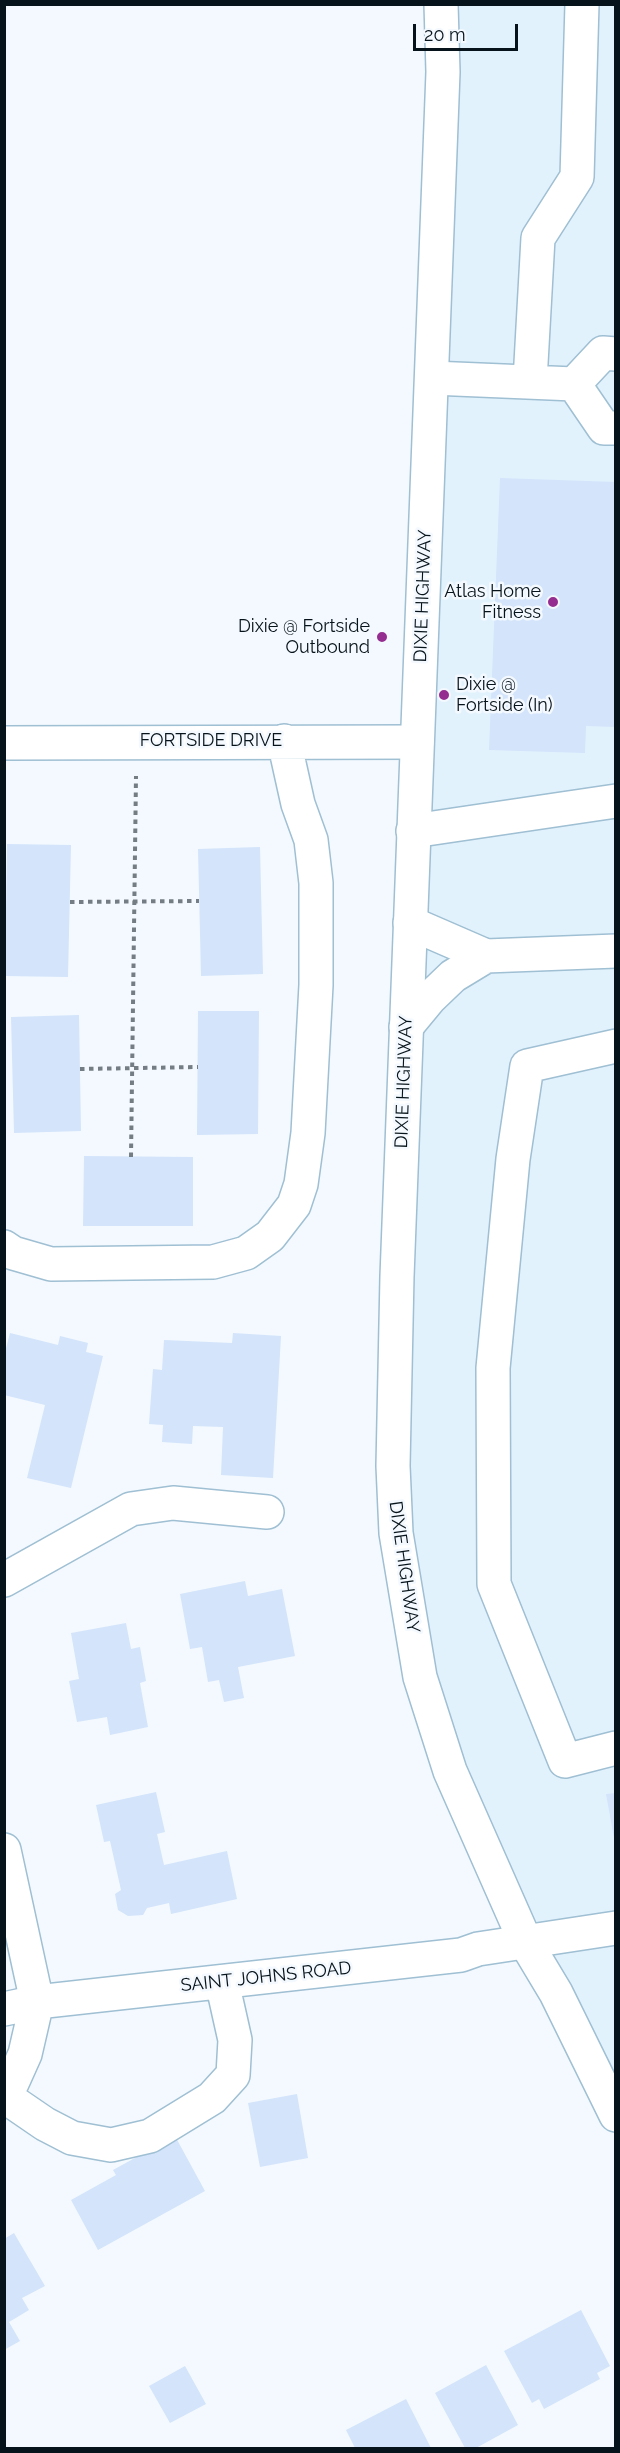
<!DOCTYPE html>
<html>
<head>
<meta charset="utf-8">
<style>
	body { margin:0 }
	#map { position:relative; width:620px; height:2453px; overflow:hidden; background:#f3f9fe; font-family:Raleway,sans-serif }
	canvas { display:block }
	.frame { position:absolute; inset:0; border:6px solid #07131a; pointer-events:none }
	.scale { position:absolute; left:413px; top:24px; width:105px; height:27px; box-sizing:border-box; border:3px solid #07131a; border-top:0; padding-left:8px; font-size:18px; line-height:21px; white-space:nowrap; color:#07131a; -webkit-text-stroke:4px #f3f9fe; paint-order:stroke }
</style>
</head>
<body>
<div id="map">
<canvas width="620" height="2453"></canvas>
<div class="frame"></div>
<div class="scale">20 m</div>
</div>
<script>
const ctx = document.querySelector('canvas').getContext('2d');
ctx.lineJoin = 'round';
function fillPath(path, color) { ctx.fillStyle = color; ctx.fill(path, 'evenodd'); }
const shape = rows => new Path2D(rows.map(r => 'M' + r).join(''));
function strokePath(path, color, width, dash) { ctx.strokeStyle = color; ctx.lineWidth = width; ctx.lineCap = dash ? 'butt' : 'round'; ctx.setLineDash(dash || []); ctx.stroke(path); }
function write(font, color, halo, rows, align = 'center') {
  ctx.font = font + ' Raleway,sans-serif'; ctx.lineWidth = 5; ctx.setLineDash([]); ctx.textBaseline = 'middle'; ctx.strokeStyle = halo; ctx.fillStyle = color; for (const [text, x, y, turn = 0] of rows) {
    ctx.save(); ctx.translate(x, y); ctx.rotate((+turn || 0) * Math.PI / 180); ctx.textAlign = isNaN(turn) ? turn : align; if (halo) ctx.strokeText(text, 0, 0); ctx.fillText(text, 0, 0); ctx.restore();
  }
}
const built = shape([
	[441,5,615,5,615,2115,450,1771,396,1533]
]);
const building = shape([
	[500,478,616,482,616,727,586,726,585,753,489,750],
	[7,844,71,845,68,977,5,976],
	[260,847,263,974,201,976,198,849],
	[198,1011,259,1011,258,1134,197,1135],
	[79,1015,81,1131,14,1133,11,1017],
	[84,1156,193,1157,193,1226,83,1226],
	[10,1333,58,1345,60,1336,88,1343,86,1352,103,1356,71,1488,27,1478,45,1405,4,1395,4,1356],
	[233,1333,281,1336,273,1478,221,1475,223,1427,193,1426,192,1444,162,1442,163,1425,149,1424,153,1369,162,1370,164,1340,232,1343],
	[245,1581,248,1596,282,1589,295,1656,238,1667,244,1698,224,1702,219,1680,208,1682,202,1647,190,1649,180,1594],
	[126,1623,131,1649,140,1647,146,1681,140,1683,148,1727,110,1735,107,1717,77,1722,69,1681,79,1679,71,1633],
	[156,1792,165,1832,157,1834,164,1865,227,1851,237,1899,171,1914,169,1903,147,1908,143,1915,128,1916,118,1910,115,1894,121,1890,110,1841,104,1842,96,1805],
	[616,1793,616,1838,614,1838,606,1794],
	[297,2094,308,2158,260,2167,248,2103],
	[175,2136,205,2191,98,2250,71,2200,116,2175,113,2170],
	[14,2233,45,2286,22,2298,29,2310,9,2322,20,2341,4,2350,4,2239],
	[581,2310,610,2366,597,2373,600,2379,544,2409,539,2399,532,2403,504,2351],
	[486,2365,518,2425,476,2448,465,2448,435,2393],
	[185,2366,206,2404,170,2423,149,2386],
	[406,2399,431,2448,355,2448,346,2430]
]);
const path = shape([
	[70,902,199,901],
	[80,1069,198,1067],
	[131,1157,136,776]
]);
const minor = shape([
	[432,378,574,384,604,428,616,428],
	[530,381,538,238,577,177,582,4],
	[574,384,603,353,616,354],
	[4,743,417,742],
	[413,831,616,801],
	[410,923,486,956,616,951],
	[406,1027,430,998,453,976,486,956],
	[616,1046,527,1066,513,1159,493,1368,494,1584,565,1761,616,1748],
	[4,1247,13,1253,51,1264,213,1262,246,1253,270,1236,294,1205,301,1184,308,1133,316,985,316,883,311,840,298,804,284,741],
	[4,1580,131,1509,173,1503,267,1512],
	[4,1850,37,2002,25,2054,12,2083,4,2091],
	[4,2009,37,2002,461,1955,478,1949,616,1928],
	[4,2096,45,2124,72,2138,111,2145,150,2136,212,2098,233,2075,235,2040,222,1982]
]);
const major = shape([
	[441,4,443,72,397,1276,393,1466,396,1533,420,1677,450,1771,526,1943,556,1993,616,2115]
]);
const markers = [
	[553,602,6,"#952c90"],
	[382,637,6,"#952c90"],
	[444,695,6,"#952c90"]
];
const poiNames = [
	["Atlas Home",541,592],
	["Fitness",541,613],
	["Dixie @ Fortside",370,627],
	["Outbound",370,648],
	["Dixie @",456,685,"left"],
	["Fortside (In)",456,706,"left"]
];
const streetNames = [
	["DIXIE HIGHWAY",423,596,-88],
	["FORTSIDE DRIVE",211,741],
	["DIXIE HIGHWAY",404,1082,-88],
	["DIXIE HIGHWAY",404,1567,82],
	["SAINT JOHNS ROAD",266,1977,-6]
];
fillPath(built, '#e2f2fd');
fillPath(building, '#d3e4fb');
strokePath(minor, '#9fbfd3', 36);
strokePath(major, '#9fbfd3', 36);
strokePath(path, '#747d83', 4, [4.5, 4.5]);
strokePath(minor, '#fff', 33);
strokePath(major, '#fff', 33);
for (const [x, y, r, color] of markers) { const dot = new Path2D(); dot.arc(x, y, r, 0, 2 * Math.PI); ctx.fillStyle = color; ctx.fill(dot); strokePath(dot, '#f3f9fe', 2); }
write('18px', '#07131a', '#f3f9fe', poiNames, 'right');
write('18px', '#07131a', '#f3f9fe', streetNames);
</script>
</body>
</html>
